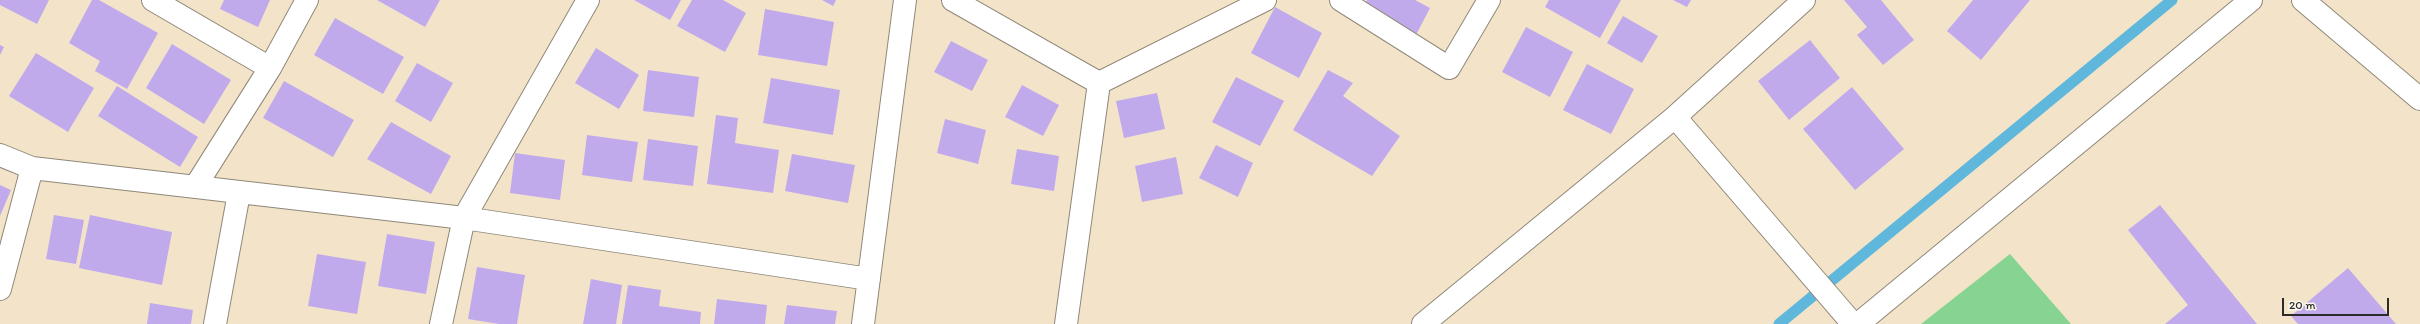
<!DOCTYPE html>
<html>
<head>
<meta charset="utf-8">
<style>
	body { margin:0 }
	#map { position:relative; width:2420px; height:324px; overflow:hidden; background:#f3e4c9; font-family:Itim,sans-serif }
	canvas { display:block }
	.scale { position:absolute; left:2282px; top:298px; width:107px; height:18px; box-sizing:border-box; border:2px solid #2b2b2b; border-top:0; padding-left:5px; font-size:12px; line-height:14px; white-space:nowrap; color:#2b2b2b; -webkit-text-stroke:3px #fbf7ec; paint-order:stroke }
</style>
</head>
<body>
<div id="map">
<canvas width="2420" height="324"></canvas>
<div class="scale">20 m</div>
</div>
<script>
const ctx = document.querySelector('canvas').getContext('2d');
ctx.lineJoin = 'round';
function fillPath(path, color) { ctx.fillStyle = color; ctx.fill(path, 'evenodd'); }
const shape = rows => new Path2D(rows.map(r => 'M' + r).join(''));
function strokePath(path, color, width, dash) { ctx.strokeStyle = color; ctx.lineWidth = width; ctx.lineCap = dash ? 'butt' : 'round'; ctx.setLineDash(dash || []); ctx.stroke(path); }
const green = shape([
	[2010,254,2071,324,1921,324]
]);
const stream = shape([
	[1779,324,2172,0]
]);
const building = shape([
	[0,0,49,0,37,24,0,5],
	[92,0,99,0,158,33,127,89,95,71,100,61,69,43],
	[224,0,270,0,258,27,220,9],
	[377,0,440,0,425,27],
	[634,0,681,0,670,20],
	[692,0,723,0,746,13,725,52,677,26],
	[822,0,836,0,833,6],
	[1367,0,1415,0,1430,8,1416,35,1363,7],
	[1549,0,1621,0,1600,38,1545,7],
	[1673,0,1691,0,1687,7],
	[1844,0,1881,0,1914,40,1883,65,1857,35,1867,27],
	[1973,0,2030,0,1981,60,1947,31],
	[1275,7,1322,33,1299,78,1251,53],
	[765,9,834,22,827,66,758,55],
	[1623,16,1658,36,1642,63,1607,43],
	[335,18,404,57,383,94,314,55],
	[1526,27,1573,52,1550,97,1502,72],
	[1810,40,1840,78,1789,120,1758,81],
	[951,41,988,60,972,91,934,72],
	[172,44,231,80,204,124,146,88],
	[0,45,4,47,0,55],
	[596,48,639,75,619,109,575,83],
	[36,53,94,88,68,132,9,96],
	[417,63,453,83,431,122,395,101],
	[1587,64,1634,89,1611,134,1563,110],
	[648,70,699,77,694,117,643,111],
	[1328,70,1353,83,1343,96,1400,136,1372,176,1293,130],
	[1236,77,1284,101,1260,146,1212,122],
	[771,78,840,90,833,135,763,123],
	[284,81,354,120,333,157,263,118],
	[1022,85,1059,105,1043,136,1005,117],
	[117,86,198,137,180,167,98,116],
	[1852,87,1904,149,1855,190,1803,129],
	[1157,93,1165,129,1124,138,1116,101],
	[716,115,738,118,735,143,779,150,773,193,707,184],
	[945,119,986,130,978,164,937,153],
	[391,122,451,156,431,194,367,159],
	[587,135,638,142,632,182,582,175],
	[648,139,698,146,693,186,643,180],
	[1216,145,1253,163,1238,197,1199,178],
	[1017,149,1059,156,1054,191,1011,184],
	[515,153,565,160,560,200,510,193],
	[792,154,855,165,848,203,785,191],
	[1176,157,1183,194,1142,202,1135,166],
	[0,185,11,190,0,216],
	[2160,205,2257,324,2165,324,2188,305,2128,230],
	[54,215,84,220,76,264,46,259],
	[90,215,172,232,162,285,79,268],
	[387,234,435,242,426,294,378,286],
	[317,254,366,262,357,314,308,306],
	[477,267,525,275,517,324,499,324,468,319],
	[2348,268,2396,324,2298,324,2291,316],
	[591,279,622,285,616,324,583,324],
	[628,285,661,290,659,306,701,312,700,324,622,324],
	[717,299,767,305,765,324,714,324],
	[150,303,193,310,191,324,147,324],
	[787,305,837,311,835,324,784,324]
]);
const street = shape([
	[153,0,270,68],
	[953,0,1099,83],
	[1341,0,1449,68,1489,0],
	[1099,83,1265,0],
	[1675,117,1853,324],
	[0,155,32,168,464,218,869,279],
	[195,187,270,68,307,0],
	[0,289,32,168],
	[215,324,239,193],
	[441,324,464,218,588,0],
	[863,324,905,0],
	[1066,324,1099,83],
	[1423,324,1675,117,1804,0]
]);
const secondary = shape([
	[2303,0,2420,99],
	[1858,324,2251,0]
]);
fillPath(green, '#87d492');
strokePath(stream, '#5fb8dc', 11);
fillPath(building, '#c0aaec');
strokePath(street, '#8f887a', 24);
strokePath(secondary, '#8f887a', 24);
strokePath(street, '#fff', 22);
strokePath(secondary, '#fff', 22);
</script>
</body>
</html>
